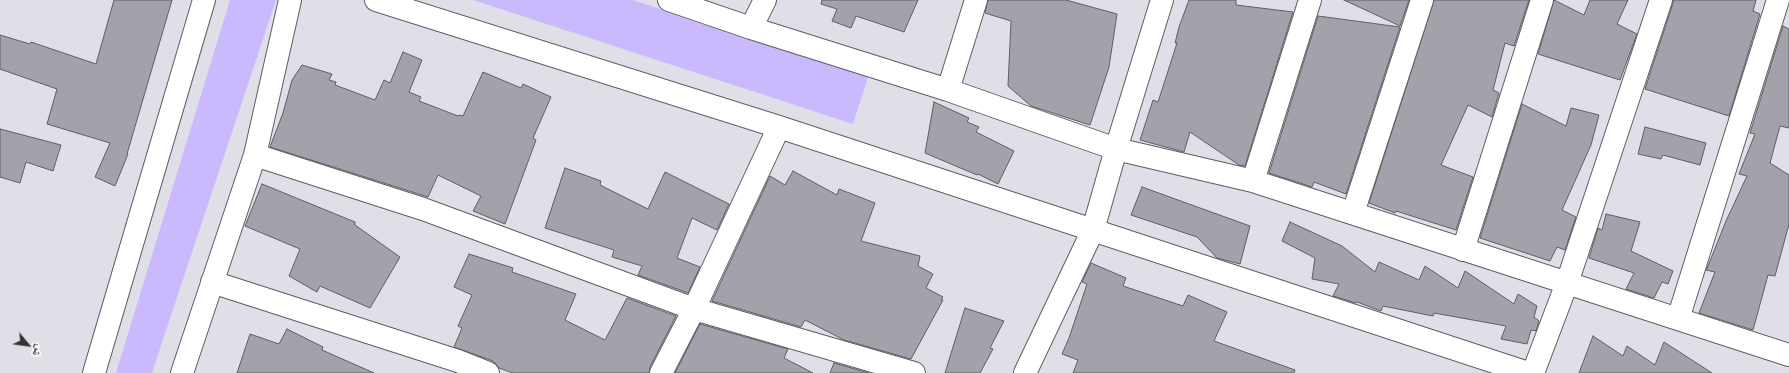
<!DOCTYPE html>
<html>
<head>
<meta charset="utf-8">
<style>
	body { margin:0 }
	#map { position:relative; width:1789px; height:373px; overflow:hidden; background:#e0dfe7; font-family:"PT Sans Narrow","Noto Naskh Arabic",sans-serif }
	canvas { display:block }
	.north { position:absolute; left:8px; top:325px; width:40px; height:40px; -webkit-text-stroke:3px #fff; paint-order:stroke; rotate:119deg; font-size:11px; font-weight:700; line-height:16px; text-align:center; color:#333336 }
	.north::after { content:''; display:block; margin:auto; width:14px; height:18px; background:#333336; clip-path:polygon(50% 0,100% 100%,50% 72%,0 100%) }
</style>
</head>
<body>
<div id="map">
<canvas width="1789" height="373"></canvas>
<div class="north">ش</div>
</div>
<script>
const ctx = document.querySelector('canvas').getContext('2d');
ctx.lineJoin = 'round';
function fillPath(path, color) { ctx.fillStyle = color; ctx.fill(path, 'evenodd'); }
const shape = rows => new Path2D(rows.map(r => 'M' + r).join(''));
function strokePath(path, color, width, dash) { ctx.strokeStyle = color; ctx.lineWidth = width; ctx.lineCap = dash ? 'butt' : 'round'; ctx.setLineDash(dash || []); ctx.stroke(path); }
const green = shape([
	[230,0,276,0,152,373,116,373],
	[473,0,633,0,868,77,853,124]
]);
const building = shape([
	[114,0,172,0,127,154,128,154,115,186,95,177,110,143,47,124,57,89,0,69,0,35,30,44,31,42,96,64,114,0],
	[822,0,918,0,904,32,856,16,851,28,832,21,837,9,821,4,822,0],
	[988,0,1066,0,1117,14,1109,67,1090,125,1031,106,1008,86,1011,21,985,13,988,0],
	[1189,0,1236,0,1236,5,1293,12,1245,166,1239,165,1190,132,1184,152,1140,140,1153,100,1158,102,1177,43,1175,43,1179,27,1189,0],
	[1344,0,1409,0,1400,26,1344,0],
	[1434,0,1529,0,1514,46,1505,43,1493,90,1499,93,1492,117,1468,105,1441,165,1473,177,1456,230,1396,211,1395,213,1369,203,1434,0],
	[1554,0,1584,15,1590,0,1628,0,1617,24,1637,34,1620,80,1538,54,1554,0],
	[1674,0,1756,0,1753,11,1760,14,1729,116,1645,89,1674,0],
	[1318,16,1400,27,1346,194,1314,182,1312,187,1269,173,1318,16],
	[1783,26,1789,29,1789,128,1780,126,1770,163,1789,175,1789,224,1775,276,1768,275,1753,330,1699,313,1715,272,1706,270,1708,266,1726,221,1747,176,1739,174,1755,134,1750,133,1783,26],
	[403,52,422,60,409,92,421,97,419,101,458,116,459,115,463,116,483,72,521,88,523,84,551,97,533,138,536,140,505,224,473,211,481,196,438,175,428,197,270,147,283,113,292,80,302,65,332,74,329,80,336,82,335,85,375,100,384,80,390,83,403,52],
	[934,102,969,118,967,122,979,127,976,132,1014,151,998,184,978,174,977,175,925,153,934,102],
	[1522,104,1566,126,1571,108,1599,115,1591,145,1562,210,1576,217,1565,250,1557,247,1550,261,1480,238,1522,104],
	[1645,127,1706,143,1700,165,1663,155,1661,159,1638,154,1645,127],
	[0,129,61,145,53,171,26,162,20,183,0,177,0,129],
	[565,168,601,181,600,185,648,209,665,172,729,204,717,230,692,218,677,258,700,267,688,293,638,275,642,266,612,257,614,250,545,228,565,168],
	[793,171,837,195,839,189,875,203,861,241,920,256,918,266,933,274,926,288,943,297,941,300,943,300,911,359,844,340,805,320,801,327,712,301,770,176,785,185,793,171],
	[262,184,355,222,355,225,400,257,370,308,320,286,317,292,289,276,300,249,245,226,262,184],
	[1142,187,1250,226,1240,264,1217,258,1197,237,1131,215,1142,187],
	[1606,214,1640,222,1631,251,1673,271,1668,284,1662,282,1654,298,1626,289,1634,273,1589,258,1598,228,1602,230,1606,214],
	[1290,222,1342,246,1375,272,1379,262,1419,280,1425,266,1458,288,1465,271,1514,304,1518,294,1537,306,1534,317,1539,321,1536,331,1531,330,1527,344,1501,339,1506,326,1434,313,1433,316,1383,306,1381,311,1357,302,1356,303,1333,296,1339,284,1312,279,1315,258,1282,241,1290,222],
	[469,254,513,268,512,272,576,294,565,320,605,340,627,298,676,316,650,367,649,373,513,373,499,368,493,361,454,347,462,328,458,326,472,295,454,287,469,254],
	[1091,263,1126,278,1123,286,1183,306,1188,295,1227,312,1214,341,1295,370,1294,373,1073,373,1078,360,1062,354,1069,338,1087,284,1082,282,1091,263],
	[965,308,1004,321,990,348,993,349,980,373,945,373,965,308],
	[700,324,788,349,784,358,813,373,675,373,700,324],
	[287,329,323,347,322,350,374,373,237,373,250,334,279,344,287,329],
	[1593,336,1623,356,1627,346,1655,365,1664,342,1712,373,1579,373,1593,336],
	[834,363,869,373,830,373,834,363]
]);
const minor = shape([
	[376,0,779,127,1528,373],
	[669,0,751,28,948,90,1116,149,1253,181,1789,355],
	[751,28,765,0],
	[948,90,976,0],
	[255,155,423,209,694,309,914,373],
	[1253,181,1310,0],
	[1353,213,1422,0],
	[1463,250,1542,0],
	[212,282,458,361,488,373],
	[1678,319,1778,0],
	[94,373,204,0],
	[182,373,255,155,290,0],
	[661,373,694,309,779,127],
	[1025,373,1093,230,1116,149,1162,0],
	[1533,373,1567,283,1661,0]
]);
fillPath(green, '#cabafd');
fillPath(building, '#a3a1a9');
strokePath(building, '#5f5e65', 1);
strokePath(minor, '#5f5d64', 24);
strokePath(minor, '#fff', 22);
</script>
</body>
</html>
